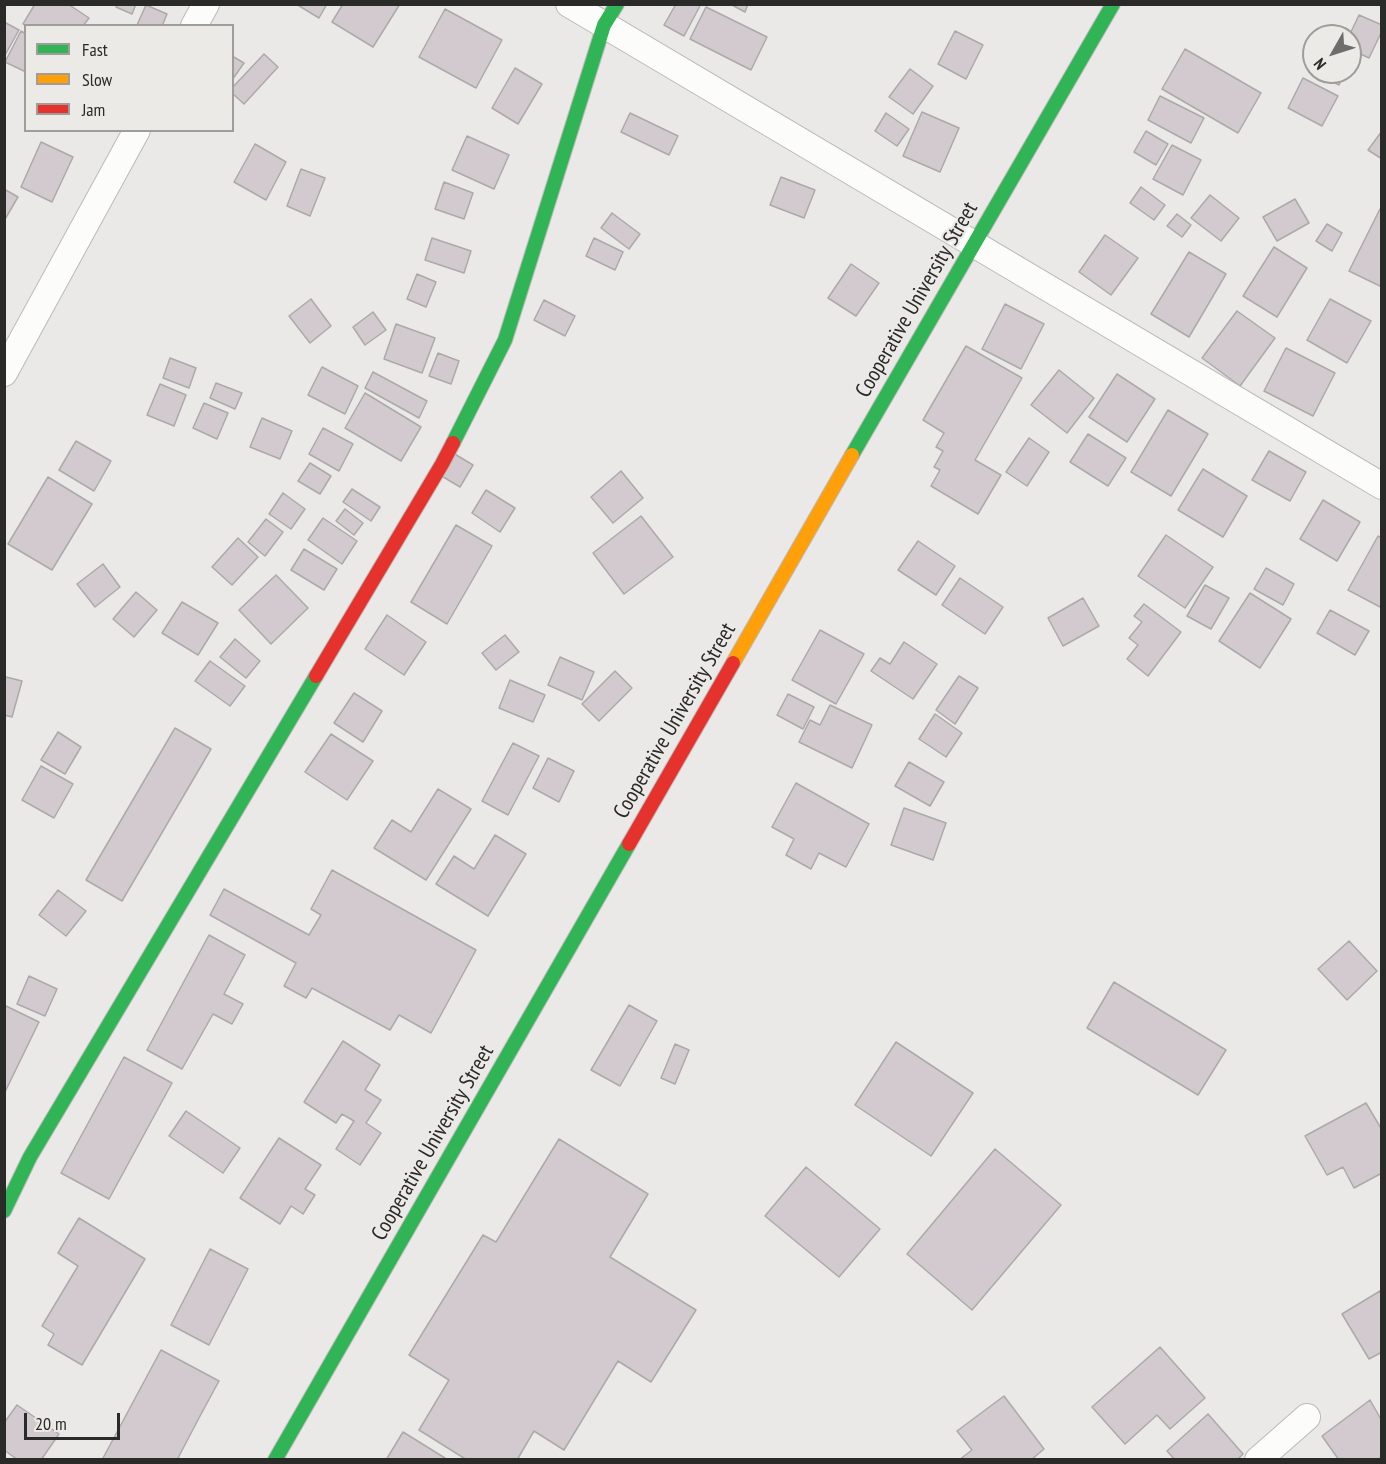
<!DOCTYPE html>
<html>
<head>
<meta charset="utf-8">
<style>
	body { margin:0 }
	#map { position:relative; width:1386px; height:1464px; overflow:hidden; background:#eae9e7; font-family:"PT Sans Narrow",sans-serif }
	canvas { display:block }
	.frame { position:absolute; inset:0; border:6px solid #2a2a28; pointer-events:none }
	.legend { position:absolute; left:24px; top:24px; width:210px; height:108px; box-sizing:border-box; background:#ebeae6; border:2px solid #9e9d9a; margin:0; padding:8px 10px; list-style:none; font-size:18px; color:#2a2a28 }
	.legend li { display:flex; align-items:center; gap:12px; height:30px }
	.legend b { width:30px; border:2px solid #9e9d9a }
	.north { position:absolute; left:1302px; top:24px; width:60px; height:60px; box-sizing:border-box; background:#ebeae6; border:2px solid #9e9d9a; border-radius:50%; rotate:231deg; font-size:16px; font-weight:700; line-height:24px; text-align:center; color:#2a2a28 }
	.north::after { content:''; display:block; margin:auto; width:21px; height:27px; background:#6d6d6b; clip-path:polygon(50% 0,100% 100%,50% 72%,0 100%) }
	.scale { position:absolute; left:24px; top:1413px; width:96px; height:27px; box-sizing:border-box; border:3px solid #2a2a28; border-top:0; padding-left:8px; font-size:18px; line-height:21px; white-space:nowrap; color:#2a2a28; -webkit-text-stroke:4px #ebeae6; paint-order:stroke }
</style>
</head>
<body>
<div id="map">
<canvas width="1386" height="1464"></canvas>
<div class="frame"></div>
<ul class="legend">
<li><b style="height:8px;background:#30b455"></b>Fast</li>
<li><b style="height:8px;background:#ff9f0a"></b>Slow</li>
<li><b style="height:8px;background:#e5322d"></b>Jam</li>
</ul>
<div class="north">N</div>
<div class="scale">20 m</div>
</div>
<script>
const ctx = document.querySelector('canvas').getContext('2d');
ctx.lineJoin = 'round';
function fillPath(path, color) { ctx.fillStyle = color; ctx.fill(path, 'evenodd'); }
const shape = rows => new Path2D(rows.map(r => 'M' + r).join(''));
function strokePath(path, color, width, dash) { ctx.strokeStyle = color; ctx.lineWidth = width; ctx.lineCap = dash ? 'butt' : 'round'; ctx.setLineDash(dash || []); ctx.stroke(path); }
function write(font, color, halo, rows, align = 'center') {
  ctx.font = font + ' "PT Sans Narrow",sans-serif'; ctx.lineWidth = 4.5; ctx.setLineDash([]); ctx.textBaseline = 'middle'; ctx.strokeStyle = halo; ctx.fillStyle = color; for (const [text, x, y, turn = 0] of rows) {
    ctx.save(); ctx.translate(x, y); ctx.rotate((+turn || 0) * Math.PI / 180); ctx.textAlign = isNaN(turn) ? turn : align; if (halo) ctx.strokeText(text, 0, 0); ctx.fillText(text, 0, 0); ctx.restore();
  }
}
const building = shape([
	[35,4,68,4,89,18,83,26,26,26,23,24,35,4],
	[117,4,136,4,132,14,116,7,117,4],
	[296,4,327,4,319,18,296,4],
	[343,4,400,4,373,47,332,22,343,4],
	[676,4,701,4,684,36,664,25,676,4],
	[730,4,748,4,745,12,730,4],
	[146,5,167,14,162,26,137,25,146,5],
	[706,7,767,37,751,70,690,39,706,7],
	[445,9,502,40,476,88,419,57,445,9],
	[1359,15,1382,25,1382,31,1369,58,1350,49,1349,36,1359,15],
	[4,22,19,30,4,57,4,22],
	[21,31,26,34,26,72,5,62,21,31],
	[955,31,983,45,966,79,938,64,955,31],
	[1185,49,1261,93,1238,133,1162,89,1185,49],
	[264,54,278,67,244,104,232,93,232,88,264,54],
	[232,56,244,63,232,80,232,56],
	[515,68,542,84,518,124,492,108,515,68],
	[910,69,933,86,913,114,889,97,910,69],
	[1314,72,1346,72,1339,85,1314,72],
	[1303,78,1338,96,1322,126,1288,108,1303,78],
	[1160,96,1204,118,1191,143,1148,120,1160,96],
	[922,112,959,128,940,172,903,156,922,112],
	[630,113,678,136,669,155,621,132,630,113],
	[886,113,909,129,897,146,875,131,886,113],
	[1146,131,1168,144,1156,165,1134,152,1146,131],
	[1382,131,1382,159,1368,150,1382,131],
	[467,136,509,155,494,189,452,170,467,136],
	[41,142,73,157,52,202,21,187,41,142],
	[255,144,286,162,266,200,234,182,255,144],
	[1172,145,1201,160,1183,195,1153,179,1172,145],
	[301,169,325,178,310,216,287,206,301,169],
	[781,177,815,190,804,218,770,205,781,177],
	[444,182,473,193,464,219,435,209,444,182],
	[1141,187,1165,205,1154,220,1130,203,1141,187],
	[4,189,18,197,4,221,4,189],
	[1210,195,1239,218,1221,241,1191,218,1210,195],
	[1295,199,1309,223,1277,241,1263,217,1295,199],
	[1380,209,1382,209,1382,287,1349,271,1380,209],
	[612,213,640,234,629,249,601,228,612,213],
	[1177,214,1191,225,1182,237,1167,226,1177,214],
	[1327,224,1342,233,1332,251,1316,241,1327,224],
	[1105,235,1138,258,1111,295,1079,272,1105,235],
	[432,238,471,251,464,273,425,260,432,238],
	[594,238,623,252,615,270,586,256,594,238],
	[1274,247,1307,268,1277,317,1243,296,1274,247],
	[1189,252,1226,274,1189,337,1151,314,1189,252],
	[851,264,879,283,856,316,828,298,851,264],
	[417,274,436,282,426,307,407,299,417,274],
	[311,299,331,326,310,343,289,316,311,299],
	[1330,299,1371,321,1347,363,1307,340,1330,299],
	[544,300,575,316,565,336,534,320,544,300],
	[1005,304,1044,324,1021,369,982,349,1005,304],
	[1237,311,1275,338,1240,386,1202,358,1237,311],
	[373,312,386,330,365,345,353,327,373,312],
	[396,324,435,338,422,373,384,359,396,324],
	[966,346,1022,378,975,460,1001,475,978,514,931,486,940,470,934,467,943,451,936,447,944,433,923,420,966,346],
	[1286,348,1335,373,1313,416,1264,391,1286,348],
	[438,353,459,361,451,384,429,376,438,353],
	[170,358,196,368,189,388,163,378,170,358],
	[322,367,358,386,345,414,308,395,322,367],
	[1059,370,1094,398,1067,433,1031,405,1059,370],
	[373,372,427,401,419,418,365,388,373,372],
	[1117,374,1155,399,1127,442,1089,417,1117,374],
	[216,383,242,393,235,409,210,398,216,383],
	[160,384,186,395,174,426,147,415,160,384],
	[365,393,421,427,401,461,345,428,365,393],
	[204,403,228,413,217,439,193,428,204,403],
	[1168,410,1208,434,1171,496,1131,472,1168,410],
	[262,418,292,431,280,459,250,447,262,418],
	[323,428,353,444,339,471,309,454,323,428],
	[1088,434,1126,458,1108,486,1070,462,1088,434],
	[1029,438,1049,452,1027,486,1006,472,1029,438],
	[76,441,111,461,94,491,59,470,76,441],
	[1269,451,1306,472,1290,501,1252,480,1269,451],
	[453,453,473,465,460,487,440,475,453,453],
	[310,463,331,476,320,494,298,481,310,463],
	[1203,469,1247,496,1223,537,1178,510,1203,469],
	[621,471,643,498,613,523,591,497,621,471],
	[48,477,92,504,52,570,8,544,48,477],
	[352,489,380,507,371,521,343,502,352,489],
	[486,490,515,508,500,532,472,513,486,490],
	[283,493,305,509,291,529,269,514,283,493],
	[1323,500,1360,522,1337,561,1300,539,1323,500],
	[345,509,363,523,354,535,336,521,345,509],
	[641,516,673,557,624,594,593,553,641,516],
	[323,518,357,541,342,564,308,540,323,518],
	[266,519,283,532,265,556,248,542,266,519],
	[456,525,492,546,447,624,411,602,456,525],
	[1166,535,1213,567,1185,608,1138,576,1166,535],
	[1378,536,1382,538,1382,608,1348,590,1378,536],
	[238,538,258,557,232,585,212,567,238,538],
	[918,541,955,566,936,595,898,570,918,541],
	[304,549,337,569,324,590,291,570,304,549],
	[103,564,120,587,95,607,77,584,103,564],
	[1266,568,1294,584,1283,605,1254,589,1266,568],
	[276,575,308,608,271,644,239,610,276,575],
	[960,578,1003,607,985,634,942,605,960,578],
	[1205,585,1229,598,1211,629,1187,616,1205,585],
	[136,592,157,610,134,637,113,619,136,592],
	[1250,593,1291,619,1260,668,1219,641,1250,593],
	[1083,598,1099,626,1063,646,1048,618,1083,598],
	[182,602,218,623,198,655,162,633,182,602],
	[1144,604,1181,632,1148,676,1127,659,1138,645,1129,638,1142,622,1134,616,1144,604],
	[1330,610,1369,631,1355,655,1317,633,1330,610],
	[387,615,426,642,404,675,365,649,387,615],
	[820,630,864,654,836,704,792,680,820,630],
	[505,635,519,652,496,670,482,653,505,635],
	[235,639,260,661,246,678,220,657,235,639],
	[904,642,937,664,913,699,871,671,880,658,890,664,904,642],
	[560,657,594,672,582,700,548,685,560,657],
	[210,661,245,686,230,706,195,681,210,661],
	[615,671,632,688,599,721,582,704,615,671],
	[959,676,978,688,955,724,936,710,959,676],
	[6,677,22,681,12,717,4,715,4,682,6,677],
	[510,680,545,695,533,722,499,708,510,680],
	[354,693,382,711,363,742,334,723,354,693],
	[788,694,814,707,803,729,777,715,788,694],
	[830,705,872,725,852,768,799,742,810,720,820,725,830,705],
	[935,714,962,733,946,757,919,739,935,714],
	[175,728,211,749,122,901,86,880,175,728],
	[58,732,81,747,65,774,41,760,58,732],
	[331,734,373,761,347,800,305,772,331,734],
	[513,743,539,756,508,815,482,801,513,743],
	[548,758,574,771,559,802,533,788,548,758],
	[909,762,944,782,930,806,895,786,909,762],
	[41,766,73,784,54,818,22,800,41,766],
	[796,783,869,824,846,867,819,853,811,869,786,855,794,839,772,827,796,783],
	[438,789,471,809,426,880,374,848,392,820,411,832,438,789],
	[904,808,946,823,933,860,891,845,904,808],
	[495,835,526,854,488,916,436,884,454,856,474,869,495,835],
	[332,870,476,950,431,1033,399,1015,390,1030,312,988,306,998,284,986,296,963,210,915,224,889,309,935,321,915,311,909,332,870],
	[58,890,86,911,66,936,39,915,58,890],
	[209,935,245,955,224,994,243,1004,232,1024,213,1014,182,1069,147,1050,209,935],
	[1349,941,1377,971,1347,1000,1318,969,1349,941],
	[29,976,57,989,45,1016,17,1004,29,976],
	[1114,982,1226,1050,1198,1095,1087,1028,1114,982],
	[4,1005,39,1022,4,1094,4,1005],
	[629,1005,657,1021,620,1086,591,1070,629,1005],
	[343,1041,380,1065,365,1090,381,1100,366,1123,381,1133,360,1165,336,1149,354,1121,342,1114,336,1123,304,1102,343,1041],
	[896,1042,973,1093,931,1156,855,1105,896,1042],
	[675,1044,689,1050,675,1084,661,1078,675,1044],
	[124,1057,172,1083,109,1199,61,1173,124,1057],
	[1366,1103,1382,1130,1382,1173,1354,1188,1343,1167,1327,1175,1305,1136,1366,1103],
	[186,1111,240,1148,223,1173,169,1136,186,1111],
	[279,1138,321,1165,305,1189,315,1195,303,1214,291,1206,280,1224,240,1198,279,1138],
	[559,1139,648,1194,610,1257,696,1310,651,1382,618,1361,564,1450,534,1431,517,1460,467,1460,419,1430,449,1380,409,1355,483,1235,496,1242,559,1139],
	[995,1149,1061,1205,972,1310,907,1254,995,1149],
	[806,1167,880,1229,839,1277,765,1216,806,1167],
	[79,1218,145,1259,82,1365,48,1345,54,1334,42,1326,78,1266,58,1253,79,1218],
	[210,1249,248,1269,209,1345,171,1325,210,1249],
	[1380,1291,1382,1294,1382,1352,1369,1359,1342,1314,1380,1291],
	[1160,1347,1205,1398,1170,1429,1157,1415,1125,1444,1092,1407,1160,1347],
	[161,1350,219,1381,200,1416,177,1460,102,1460,161,1350],
	[1004,1396,1044,1449,1031,1460,959,1460,972,1450,957,1431,1004,1396],
	[1370,1400,1382,1421,1382,1457,1377,1460,1339,1460,1322,1436,1370,1400],
	[17,1405,59,1434,41,1460,18,1460,4,1450,4,1423,17,1405],
	[1208,1414,1243,1454,1237,1460,1175,1460,1167,1451,1208,1414],
	[403,1432,445,1458,445,1460,386,1460,403,1432]
]);
const street = shape([
	[569,4,1382,486],
	[194,26,206,4],
	[4,373,137,130],
	[1258,1460,1307,1417]
]);
const fast = shape([
	[453,443,505,340,604,25,617,4],
	[852,455,1113,4],
	[4,1211,30,1157,316,676],
	[275,1460,629,844]
]);
const slow = shape([
	[733,663,852,455]
]);
const jam = shape([
	[316,676,442,464,453,443],
	[629,844,733,663]
]);
const streetNames = [
	["Cooperative University Street",917,300,-60],
	["Cooperative University Street",675,721,-60],
	["Cooperative University Street",433,1143,-60]
];
fillPath(building, '#d3cacf');
strokePath(building, '#abaaa9', 1.5);
strokePath(street, '#bbbab9', 28);
strokePath(fast, '#bbbab9', 16);
strokePath(slow, '#bbbab9', 16);
strokePath(jam, '#bbbab9', 16);
strokePath(street, '#fcfcfb', 26);
strokePath(fast, '#30b455', 14);
strokePath(slow, '#ff9f0a', 14);
strokePath(jam, '#e5322d', 14);
write('22px', '#2a2a28', '#ebeae6', streetNames);
</script>
</body>
</html>
